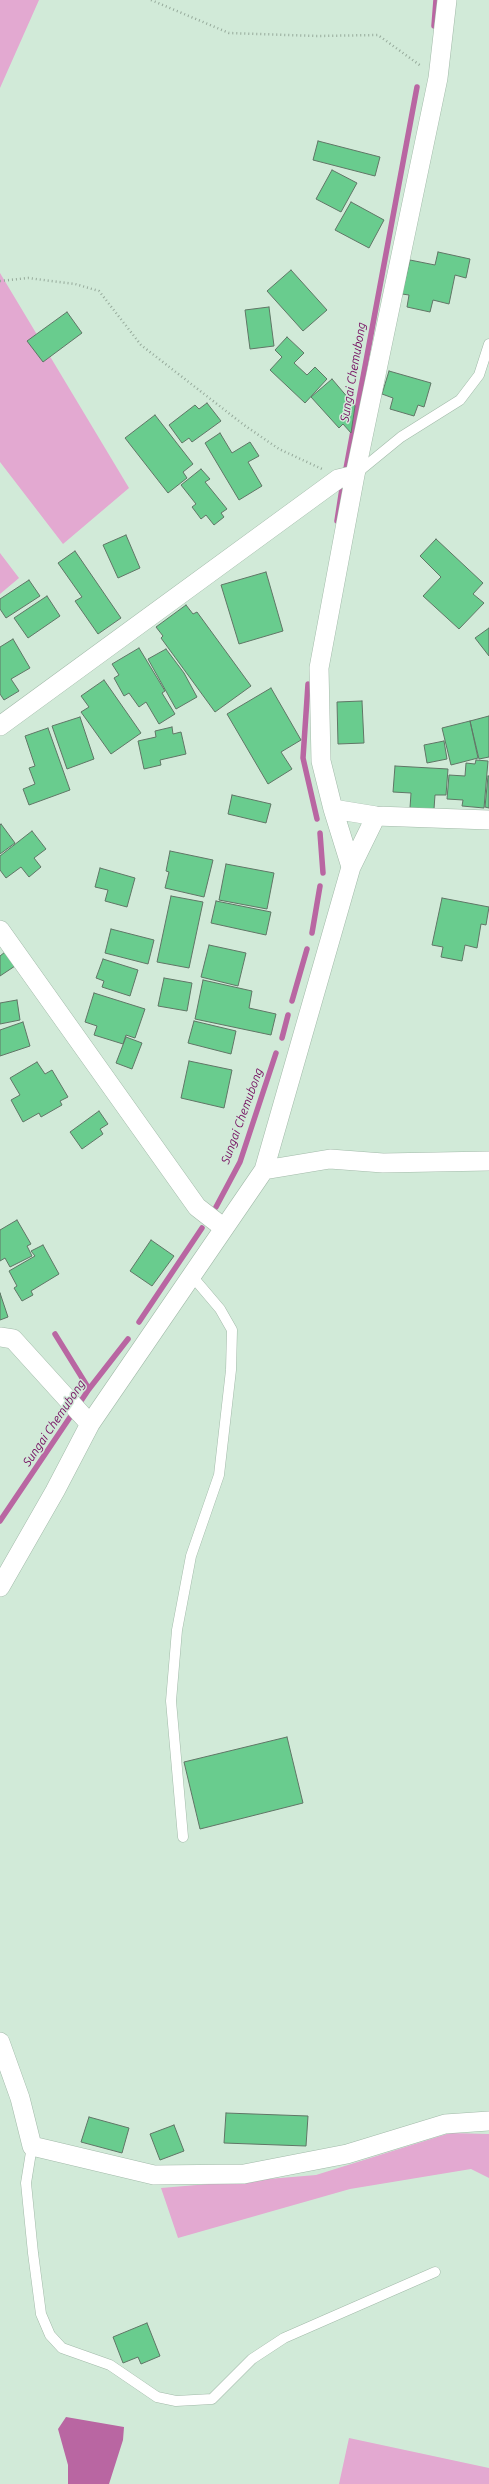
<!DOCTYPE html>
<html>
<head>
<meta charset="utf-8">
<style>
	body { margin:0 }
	canvas { display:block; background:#d1ead8 }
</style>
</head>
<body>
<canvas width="489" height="2484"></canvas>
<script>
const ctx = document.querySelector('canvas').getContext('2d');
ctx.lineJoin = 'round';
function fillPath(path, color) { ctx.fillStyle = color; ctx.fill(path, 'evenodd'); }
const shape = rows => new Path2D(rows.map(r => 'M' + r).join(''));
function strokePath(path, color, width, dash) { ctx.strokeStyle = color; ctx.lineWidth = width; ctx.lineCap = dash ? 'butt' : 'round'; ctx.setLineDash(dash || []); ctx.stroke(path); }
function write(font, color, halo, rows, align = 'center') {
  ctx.font = font + ' Ubuntu,sans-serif'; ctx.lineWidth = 3; ctx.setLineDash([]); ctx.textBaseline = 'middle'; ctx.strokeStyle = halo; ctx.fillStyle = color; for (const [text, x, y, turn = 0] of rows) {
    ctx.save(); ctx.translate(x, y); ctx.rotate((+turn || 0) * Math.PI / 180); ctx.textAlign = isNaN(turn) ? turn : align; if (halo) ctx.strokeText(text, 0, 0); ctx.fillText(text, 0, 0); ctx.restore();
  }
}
const green = shape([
	[0,0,39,0,0,88],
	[0,273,129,488,63,544,0,462],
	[0,553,19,578,0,594],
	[450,2133,489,2134,489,2178,471,2169,350,2189,178,2238,161,2188,316,2175],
	[349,2438,489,2468,489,2484,339,2484]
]);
const water = shape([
	[66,2417,124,2427,123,2440,109,2484,68,2484,68,2465,58,2429]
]);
const stream = shape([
	[434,26,436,0],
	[345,474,417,87],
	[337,521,343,482],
	[308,684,303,758,317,819],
	[320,833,323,873],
	[312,933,320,886],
	[292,1001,307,949],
	[282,1038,288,1015],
	[216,1207,240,1162,276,1053],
	[139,1322,202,1228],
	[55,1334,89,1389],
	[0,1521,89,1389,128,1339]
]);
const building = shape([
	[318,141,380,157,375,176,313,160,318,141],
	[332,170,357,183,341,212,316,199,332,170],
	[351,202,384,220,369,248,335,230,351,202],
	[438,252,470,259,466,278,455,275,449,304,433,300,430,312,407,307,409,295,402,294,410,260,435,265,438,252],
	[291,270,327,310,303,331,267,291,291,270],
	[269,307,274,346,250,349,245,310,269,307],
	[67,312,82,333,43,362,27,341,67,312],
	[287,337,304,353,294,363,307,375,315,367,327,379,305,403,270,370,282,357,275,350,287,337],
	[389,371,431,383,424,407,418,405,414,416,390,409,393,398,382,394,389,371],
	[332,379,355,406,351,433,343,424,339,428,311,397,332,379],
	[207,403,221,421,192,442,189,438,182,443,169,425,195,405,199,409,207,403],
	[155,415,193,464,183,472,187,478,168,493,125,438,155,415],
	[220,433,232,453,250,442,259,456,248,462,262,486,239,500,205,443,220,433],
	[201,469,210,479,205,482,227,509,221,513,224,517,214,525,206,515,201,519,192,507,196,504,181,485,201,469],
	[126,535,140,568,118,578,103,545,126,535],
	[436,539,483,583,473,594,484,603,459,629,423,596,441,577,420,556,436,539],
	[75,551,121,618,98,634,75,601,82,597,58,563,75,551],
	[266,572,283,631,239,644,221,585,266,572],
	[29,580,40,596,6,618,0,609,0,599,29,580],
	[47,596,60,616,28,638,14,618,47,596],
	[186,605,193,614,197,612,251,686,215,712,161,638,163,636,156,627,186,605],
	[489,628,489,656,475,638,489,628],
	[13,639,30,668,11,679,19,691,4,700,0,694,0,647,13,639],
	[139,648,165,691,162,693,175,714,159,724,146,702,139,707,129,693,124,696,114,678,119,675,112,664,139,648],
	[166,649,184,673,197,697,176,709,148,659,166,649],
	[104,680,141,733,111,754,81,712,89,707,81,696,104,680],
	[271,688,301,740,281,752,292,769,268,784,227,714,271,688],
	[362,701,364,743,338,744,337,702,362,701],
	[489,716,489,757,479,759,470,721,489,716],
	[80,717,94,759,67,769,52,726,80,717],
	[470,721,478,758,451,765,442,728,470,721],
	[172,727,173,734,181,732,186,754,160,760,161,765,144,769,138,741,156,737,155,731,172,727],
	[48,728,70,790,29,805,23,789,35,784,29,768,35,766,25,736,48,728],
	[444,741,447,759,427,763,424,745,444,741],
	[476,760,488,761,484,808,462,806,463,800,447,799,449,775,465,776,466,763,475,764,476,760],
	[395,766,448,769,446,795,435,795,434,809,410,808,411,793,393,792,395,766],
	[488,776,489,776,489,808,485,807,488,776],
	[232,795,271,804,266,823,228,814,232,795],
	[1,824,15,843,0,854,0,825,1,824],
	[32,831,46,849,34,858,41,867,29,877,21,867,6,878,0,870,0,856,32,831],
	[170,851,213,860,204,897,165,888,169,872,166,871,170,851],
	[226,864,274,873,267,909,219,900,226,864],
	[100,868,135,878,127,907,105,901,108,890,95,887,100,868],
	[171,896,203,902,189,968,157,962,171,896],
	[442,898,489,907,486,925,481,924,477,948,465,945,462,961,441,957,443,947,432,945,442,898],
	[216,901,271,912,266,935,211,923,216,901],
	[111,929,154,940,148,964,105,953,111,929],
	[209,945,246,953,238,986,201,977,209,945],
	[5,952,15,966,0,976,0,956,5,952],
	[103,959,138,970,130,996,102,987,104,981,96,978,103,959],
	[164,978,192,983,187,1011,158,1006,164,978],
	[203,980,252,991,249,1008,276,1014,271,1035,195,1019,203,980],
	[94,993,145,1009,135,1038,126,1035,123,1044,94,1035,97,1026,85,1022,94,993],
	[17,1000,20,1020,0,1024,0,1003,17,1000],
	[194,1021,236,1031,231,1054,188,1043,194,1021],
	[23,1022,30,1046,0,1056,0,1030,23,1022],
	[126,1037,142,1043,132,1069,116,1063,126,1037],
	[189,1061,232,1070,224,1108,181,1098,189,1061],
	[37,1062,45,1074,52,1070,68,1097,60,1101,62,1105,41,1117,39,1113,23,1122,11,1100,20,1095,10,1078,37,1062],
	[99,1111,108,1124,100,1129,103,1134,82,1149,70,1132,99,1111],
	[17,1220,31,1244,27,1246,32,1256,10,1267,5,1258,0,1261,0,1230,17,1220],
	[151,1240,174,1256,152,1286,130,1271,151,1240],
	[43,1245,59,1274,31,1291,33,1295,22,1301,14,1288,17,1286,9,1271,35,1256,31,1251,43,1245],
	[0,1293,8,1317,0,1320,0,1293],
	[287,1737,303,1803,200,1829,184,1762,287,1737],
	[226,2113,308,2116,306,2146,224,2143,226,2113],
	[89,2117,129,2128,122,2153,81,2142,89,2117],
	[174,2125,184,2151,160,2160,150,2134,174,2125],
	[147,2323,160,2356,141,2364,138,2357,123,2363,113,2337,147,2323]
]);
const path = shape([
	[151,0,229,33,317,36,378,35,421,66],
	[0,281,28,278,75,284,99,291,141,345,244,425,279,449,322,469]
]);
const service = shape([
	[357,473,401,437,460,400,479,375,489,344],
	[183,1837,171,1701,177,1630,191,1556,219,1475,231,1370,232,1330,220,1309,192,1276],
	[32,2146,26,2183,33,2253,41,2314,50,2335,62,2348,110,2365,157,2397,176,2401,212,2399,252,2359,284,2338,435,2272]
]);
const minor = shape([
	[0,726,338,479,355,475],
	[333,809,376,816,489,820],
	[351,867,376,816],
	[0,930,197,1207,224,1228],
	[264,1170,330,1159,383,1163,489,1161],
	[0,1337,13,1339,90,1424],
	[0,1587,55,1491,90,1424,264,1170,351,867,333,809,321,761,319,668,355,475,438,78,447,0],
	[0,2042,20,2098,32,2146,154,2175,244,2174,347,2154,445,2124,489,2121]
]);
const waterNames = [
	["Sungai Chemubong",353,372,-80],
	["Sungai Chemubong",242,1116,-70],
	["Sungai Chemubong",54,1423,-56]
];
fillPath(green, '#e3a9d1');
fillPath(water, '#b966a2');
strokePath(stream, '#b966a2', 5.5);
fillPath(building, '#69cc8e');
strokePath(building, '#607666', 1);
strokePath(service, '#a2baa9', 11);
strokePath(minor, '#a2baa9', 20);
strokePath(path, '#96aa9b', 2.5, [1, 3]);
strokePath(service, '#fff', 10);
strokePath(minor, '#fff', 19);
write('italic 12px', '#750d60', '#d1ead8', waterNames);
</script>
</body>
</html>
